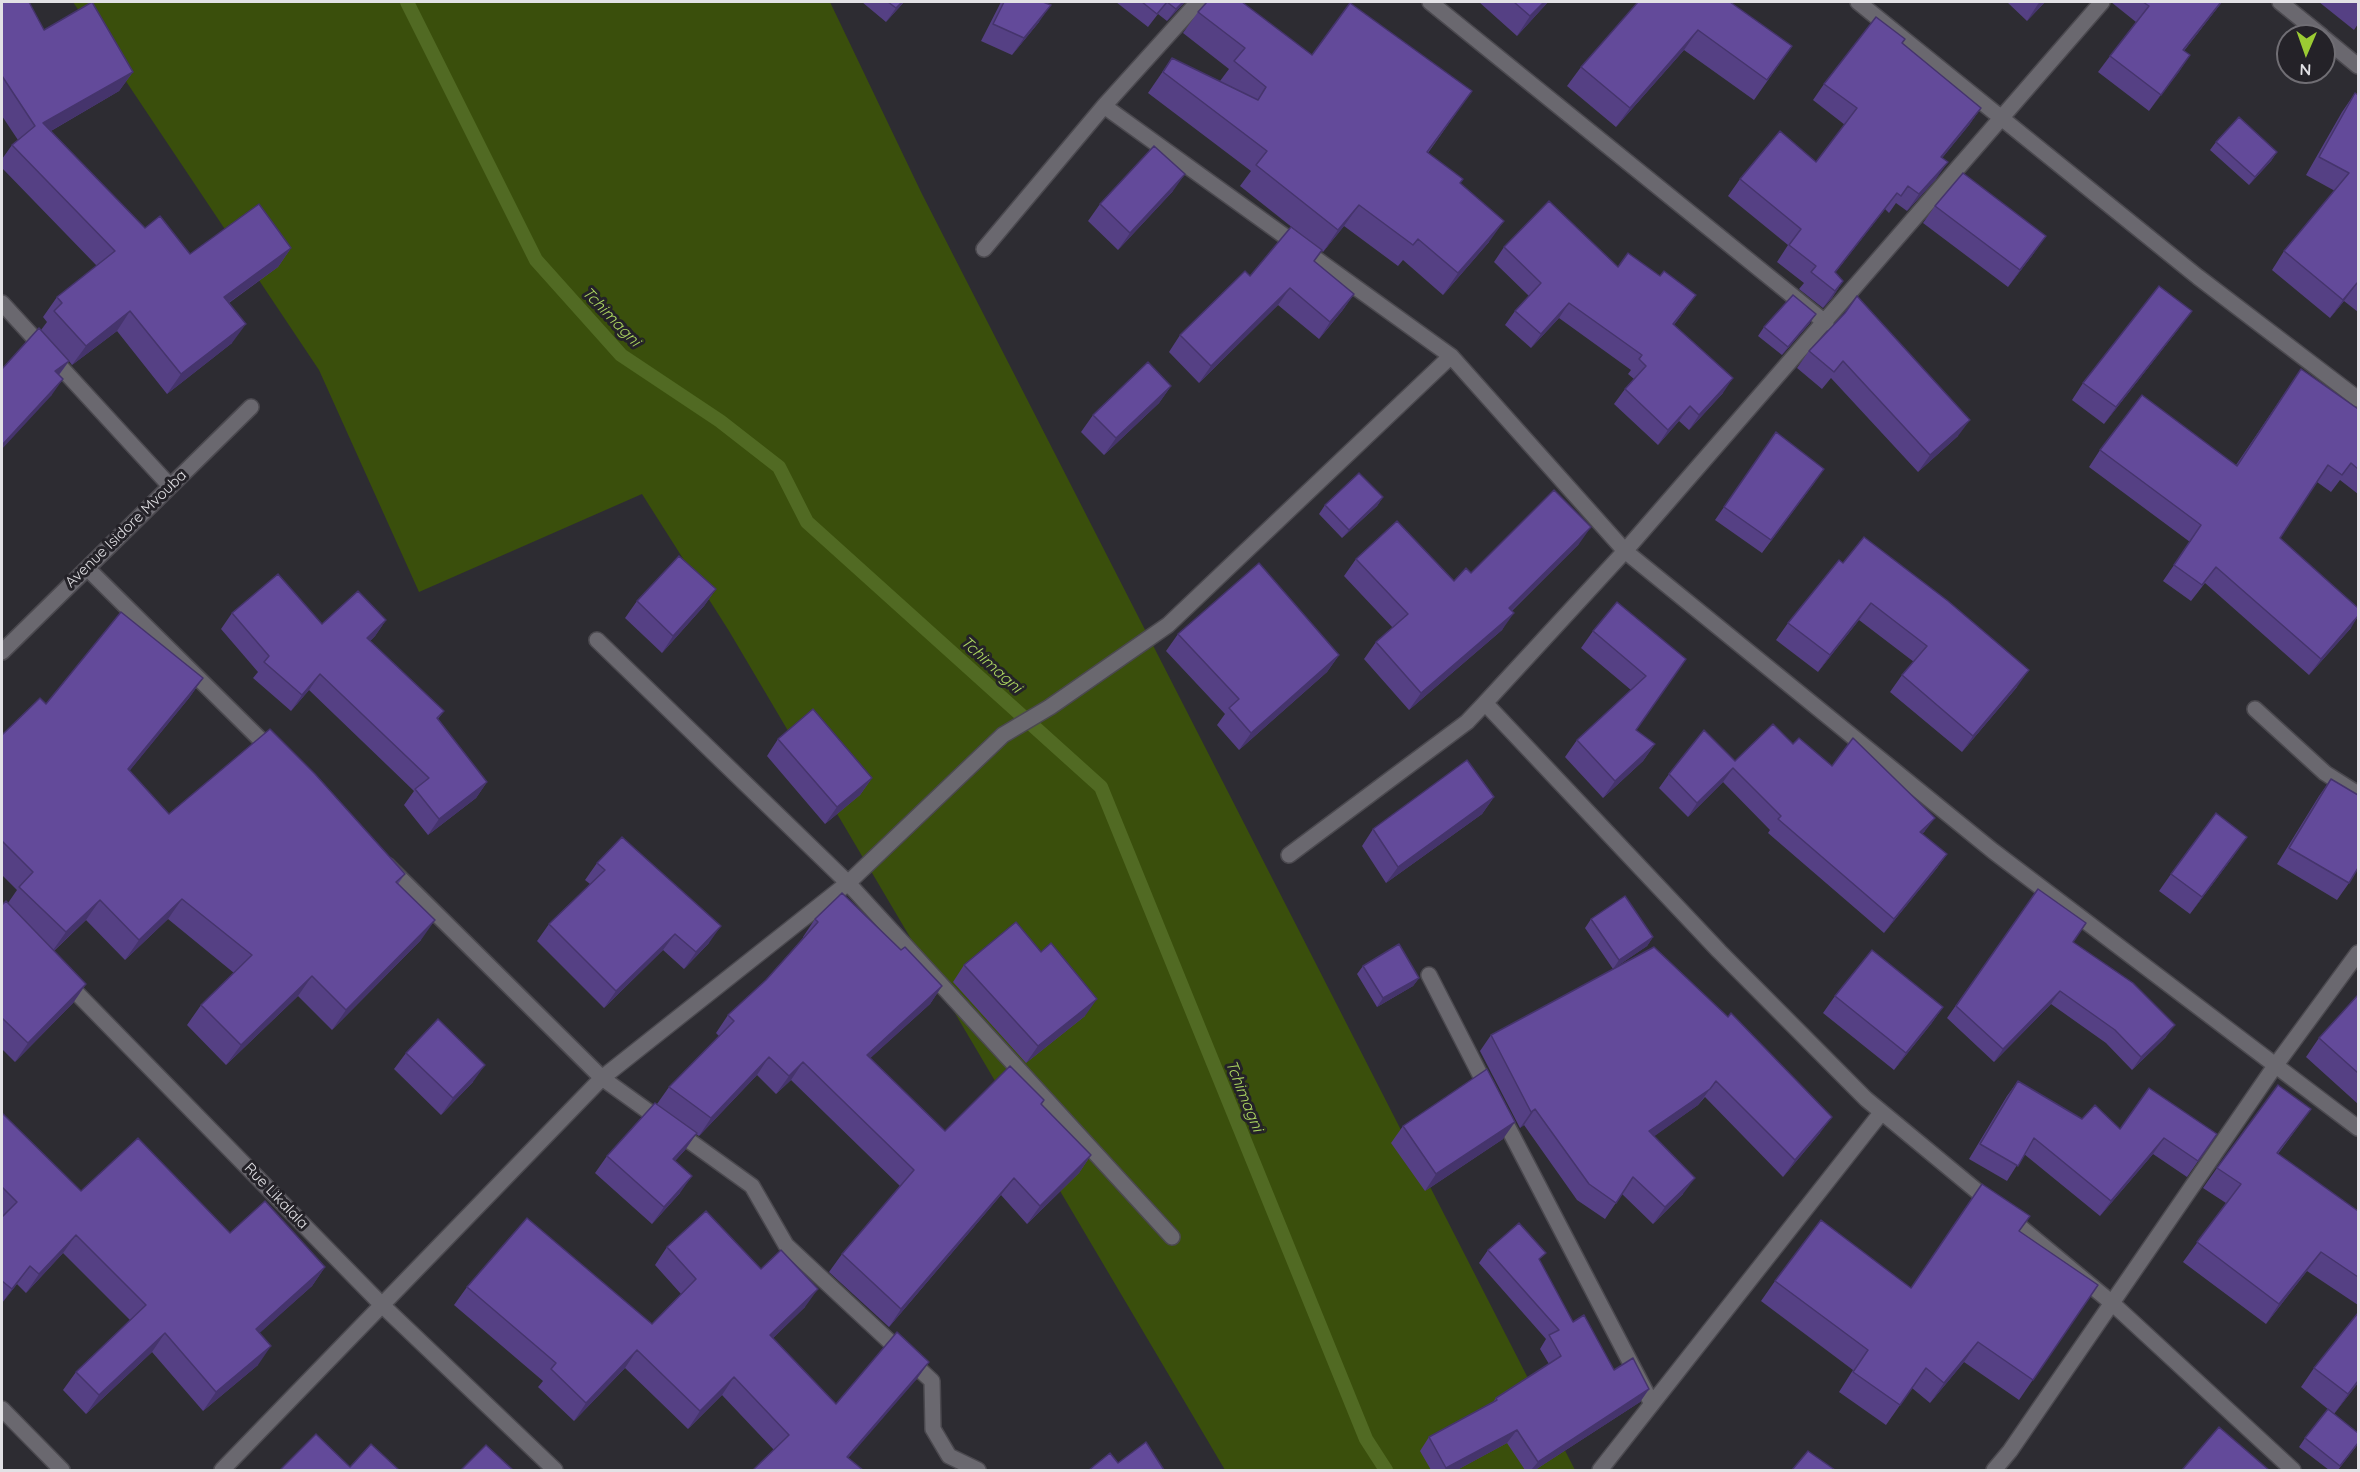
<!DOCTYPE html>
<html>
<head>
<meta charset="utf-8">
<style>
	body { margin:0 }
	#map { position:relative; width:2360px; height:1472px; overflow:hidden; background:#2d2c32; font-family:Quicksand,sans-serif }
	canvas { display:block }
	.frame { position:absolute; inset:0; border:3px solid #e2e1e5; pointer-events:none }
	.north { position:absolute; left:2276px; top:24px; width:60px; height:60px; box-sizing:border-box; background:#242228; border:2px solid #706e74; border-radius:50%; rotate:182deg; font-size:16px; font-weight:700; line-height:24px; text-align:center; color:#e2e1e5 }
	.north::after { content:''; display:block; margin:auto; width:21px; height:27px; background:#9bcb33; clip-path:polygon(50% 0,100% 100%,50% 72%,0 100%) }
</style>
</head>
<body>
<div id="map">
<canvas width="2360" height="1472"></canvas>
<div class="frame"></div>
<div class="north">N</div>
</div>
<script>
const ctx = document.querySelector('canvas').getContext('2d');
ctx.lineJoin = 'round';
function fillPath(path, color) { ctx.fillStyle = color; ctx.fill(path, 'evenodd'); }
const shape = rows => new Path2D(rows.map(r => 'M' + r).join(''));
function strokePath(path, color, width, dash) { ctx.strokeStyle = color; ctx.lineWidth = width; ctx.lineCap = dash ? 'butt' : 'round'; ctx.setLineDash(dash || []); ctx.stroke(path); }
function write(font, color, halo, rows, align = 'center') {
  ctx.font = font + ' Quicksand,sans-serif'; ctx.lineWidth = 6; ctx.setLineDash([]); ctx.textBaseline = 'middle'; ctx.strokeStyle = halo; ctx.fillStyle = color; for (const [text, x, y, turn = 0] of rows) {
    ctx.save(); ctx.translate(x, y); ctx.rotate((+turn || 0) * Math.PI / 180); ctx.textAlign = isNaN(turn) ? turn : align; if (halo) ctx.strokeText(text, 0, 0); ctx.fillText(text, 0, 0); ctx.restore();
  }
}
const green = shape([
	[73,2,830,2,922,194,1575,1470,1225,1470,729,631,642,494,419,592,319,370]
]);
const stream = shape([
	[407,2,536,260,621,355,720,421,779,467,807,522,1101,787,1366,1439,1386,1470]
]);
const minor = shape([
	[1430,2,1826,323],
	[1858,2,2198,277,2358,399],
	[2280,2,2322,36],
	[2324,38,2358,66],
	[1104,106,1451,356,1625,551,1993,851,2358,1128],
	[984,249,1104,106,1198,2],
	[2,303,170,486],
	[87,568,274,753],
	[597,640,848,883,1172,1237],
	[2,652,251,407],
	[1485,703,1719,951,1866,1099,2112,1303,2293,1470],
	[2255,709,2325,773,2358,794],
	[1289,855,1467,722,1485,703,1625,551,2102,2],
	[387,865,602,1078,752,1186,786,1245,932,1381,933,1429,949,1456,978,1470],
	[1429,975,1488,1090],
	[65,981,382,1305,555,1470],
	[1501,1114,1652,1404],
	[2,1409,62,1470],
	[222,1470,602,1078,848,883,1003,735,1050,707,1168,625,1451,356],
	[1600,1470,1881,1113],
	[1994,1470,2010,1451,2275,1066,2358,953]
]);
const wall = shape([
	[2,2,44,30,133,72,119,91,51,131,145,228,190,254,291,248,278,267,229,303,232,343,167,394,117,331,72,365,69,361,59,375,51,396,41,330,47,322,43,317,57,297,97,266,2,168,2,159,12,145,18,140,2,116],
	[862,2,904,2,886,22],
	[1001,2,1043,2,1039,22,1012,55,981,41],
	[1116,2,1185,2,1167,21,1158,14,1148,27],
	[1479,2,1548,2,1517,36],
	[1638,2,1792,46,1754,100,1684,50,1616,127,1567,86,1581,67],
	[2007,2,2045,2,2027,21],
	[2111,2,2222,2,2184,51,2190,55,2149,111,2098,72,2110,56,2136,22],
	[2319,2,2358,2,2358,24,2354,30],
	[1198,12,1312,55,1457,112,1428,153,1460,183,1489,242,1443,295,1403,260,1398,266,1344,226,1323,252,1322,251,1314,261,1354,294,1342,311,1319,339,1278,305,1199,383,1169,352,1180,335,1250,276,1303,236,1240,186,1251,171,1148,93,1172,58,1220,81,1229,69,1183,33],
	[1902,43,1981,108,1969,125,1942,158,1936,179,1907,211,1896,203,1889,213,1885,209,1835,273,1843,281,1832,298,1823,308,1799,289,1804,283,1777,262,1788,245,1728,196,1740,179,1816,162,1845,125,1813,100,1824,84],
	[2355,93,2358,95,2358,312,2344,301,2330,318,2272,270,2284,251,2335,191,2306,175,2342,112],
	[2216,142,2277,152,2271,161,2249,185,2210,150],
	[1173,191,1118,250,1088,221,1100,204],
	[1935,206,2034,253,2008,287,1923,223],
	[1504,247,1618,267,1686,309,1674,325,1723,393,1689,430,1679,421,1658,445,1614,404,1625,389,1634,379,1628,374,1631,370,1559,318,1531,348,1505,325,1515,311,1529,296,1494,262],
	[1845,313,1958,436,1918,472,1831,378,1822,389,1797,368,1809,351],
	[1810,323,1782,355,1758,336,1764,327],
	[2180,327,2104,424,2072,400,2083,383],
	[2301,369,2358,409,2358,494,2340,480,2331,492,2317,482,2280,538,2351,628,2309,675,2205,583,2191,601,2163,581,2190,542,2089,467,2100,450,2236,465],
	[1171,386,1159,403,1104,455,1081,432,1093,415],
	[1776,432,1815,482,1762,553,1715,520],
	[1383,497,1377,506,1342,538,1319,514,1325,505],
	[1579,544,1512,611,1502,630,1409,710,1364,659,1376,642,1393,628,1344,576,1356,559,1454,581,1471,573],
	[1843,563,2017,687,1962,752,1890,692,1902,675,1914,662,1859,620,1818,672,1776,640,1788,623],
	[716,589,704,606,662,653,625,618,637,601],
	[232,613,322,624,386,620,375,636,370,641,444,711,438,719,487,782,476,798,428,835,404,805,414,791,309,690,291,711,253,678,258,672,221,629],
	[1593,631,1686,659,1636,730,1655,744,1643,761,1603,798,1565,757,1577,740,1631,690,1581,648],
	[1178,634,1339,655,1327,672,1239,750,1217,725,1225,714,1166,651],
	[203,678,189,698,129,771,169,814,405,874,398,884,421,940,332,1030,298,996,226,1065,187,1025,201,1005,234,973,168,919,125,960,86,920,54,951,86,984,73,1003,15,1062,2,1049,2,905,8,903,17,890,2,875,2,735,46,704],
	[778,739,872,778,860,795,825,824,767,756],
	[1793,744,1832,766,1925,831,1922,834,1947,854,1937,868,1884,933,1768,833,1770,830,1723,782,1688,817,1659,788,1669,774,1735,761],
	[2331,779,2349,883,2337,900,2277,864,2319,796],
	[1494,797,1482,814,1386,883,1362,846,1373,829],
	[2235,854,2190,914,2159,891,2171,874],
	[597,863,709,943,684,969,663,950,604,1008,537,941,549,924,590,884,585,880],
	[2038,889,2073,942,2166,1037,2132,1070,2106,1043,2051,1004,1994,1062,1947,1018],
	[815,919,901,950,942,986,930,1004,870,1058,945,1131,1044,1100,1041,1105,1091,1155,1079,1173,1027,1224,1001,1195,889,1327,829,1272,842,1254,900,1186,791,1080,776,1094,757,1075,699,1136,696,1134,685,1150,675,1161,680,1193,652,1224,595,1173,607,1156,657,1104,669,1087,719,1036,716,1033,728,1015,766,980,803,938,803,937],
	[1591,919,1653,937,1647,946,1613,969,1585,928],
	[1654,947,1820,1133,1783,1177,1705,1097,1698,1105,1654,1136,1683,1194,1653,1224,1622,1194,1605,1219,1577,1200,1524,1125,1520,1128,1480,1051,1491,1035],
	[1041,952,1085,1016,1026,1063,953,982,964,965],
	[1363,966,1419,978,1413,986,1377,1007,1357,974],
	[2358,995,2358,1104,2306,1057,2319,1038],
	[1835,996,1943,1007,1931,1024,1894,1070,1823,1013],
	[406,1053,473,1082,441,1115,394,1069],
	[2018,1081,2082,1119,2120,1129,2217,1134,2187,1177,2153,1154,2100,1216,2024,1154,2007,1181,1969,1159,2007,1096],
	[2311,1109,2278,1154,2358,1211,2358,1305,2307,1271,2266,1324,2183,1262,2226,1203,2203,1188,2217,1168],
	[2,1113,81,1191,230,1233,325,1267,312,1286,259,1333,258,1365,203,1411,152,1352,86,1414,63,1390,76,1372,130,1320,63,1253,26,1293,17,1284,2,1303],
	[1403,1126,1503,1139,1425,1191,1391,1143],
	[2019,1231,2098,1285,2019,1400,1964,1362,1930,1403,1912,1388,1886,1425,1839,1392,1853,1370,1761,1301,1775,1281,1910,1288],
	[667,1247,761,1269,805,1307,773,1338,836,1404,929,1362,916,1380,774,1450,722,1395,688,1429,625,1368,574,1421,538,1387,543,1381,454,1305,467,1287,652,1324,681,1294,655,1265],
	[1488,1250,1540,1261,1573,1322,1614,1370,1649,1389,1640,1402,1535,1470,1525,1470,1507,1443,1457,1470,1431,1470,1420,1451,1429,1437,1492,1403,1496,1398,1549,1364,1540,1349,1546,1339,1479,1263],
	[2314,1368,2358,1383,2334,1414,2301,1387],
	[2305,1438,2358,1444,2338,1470,2329,1470,2299,1447]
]);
const shadedWall = shape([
	[902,2,904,2,886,22,896,8],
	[1183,2,1185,2,1167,21,1176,9],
	[1544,2,1548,2,1517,36,1530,16],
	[2040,2,2045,2,2027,21,2038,4],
	[2221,2,2222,2,2171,67,2183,50],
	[1051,5,1039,22,1012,55,1024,38],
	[1698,30,1684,50,1616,127,1630,108],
	[2190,55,2179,72,2149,111,2161,95],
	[133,72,119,91,30,143,43,123],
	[1981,108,1969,125,1929,174,1941,157],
	[2277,152,2271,161,2249,185,2255,177],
	[1948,162,1936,179,1907,211,1919,194],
	[1185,174,1173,191,1118,250,1130,233],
	[1897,193,1885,209,1826,284,1835,272],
	[1359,205,1344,226,1323,252,1338,230],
	[1504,221,1489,242,1443,295,1458,273],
	[2046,236,2034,253,2008,287,2020,270],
	[291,248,278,267,210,316,224,297],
	[1843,281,1832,298,1823,308,1835,291],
	[2357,283,2344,301,2330,318,2343,300],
	[1290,288,1278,305,1199,383,1211,366],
	[1354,294,1342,311,1319,339,1330,322],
	[1696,295,1686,309,1663,339,1673,324],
	[1569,303,1559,318,1531,348,1541,334],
	[130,311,117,331,72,365,86,346],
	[2192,311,2180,327,2104,424,2116,407],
	[1816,314,1810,323,1782,355,1788,347],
	[246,324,232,343,167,394,181,374],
	[69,361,57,377,55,371],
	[1733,378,1723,393,1689,430,1699,415],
	[63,379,51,396,2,449,2,445],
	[1171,386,1159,403,1104,455,1116,438],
	[1690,406,1679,421,1658,445,1668,430],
	[1970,420,1958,436,1918,472,1930,455],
	[1383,497,1377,506,1342,538,1349,530],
	[1591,527,1579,544,1497,625,1509,608],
	[716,589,704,606,662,653,673,636],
	[1871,603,1859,620,1818,672,1830,655],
	[1514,613,1502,630,1409,710,1421,693],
	[2358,616,2351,628,2309,675,2321,659],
	[386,620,375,636,356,654,367,638],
	[1339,655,1327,672,1239,750,1251,733],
	[2029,670,2017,687,1962,752,1973,736],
	[320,674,309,690,291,711,302,695],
	[203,678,189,698,114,790,128,769],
	[1655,744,1643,761,1603,798,1615,781],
	[1733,768,1723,782,1688,817,1697,803],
	[872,778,860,795,825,824,837,807],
	[487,782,476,798,428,835,439,819],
	[1494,797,1482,814,1386,883,1398,867],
	[1935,818,1925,831,1910,846,1920,832],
	[2247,837,2235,854,2190,914,2202,897],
	[1947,854,1937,868,1884,933,1894,919],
	[182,899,168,919,125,960,139,940],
	[100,900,86,920,51,953,66,932],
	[435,920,421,940,332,1030,346,1010],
	[721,926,709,943,684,969,696,952],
	[675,934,663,950,604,1008,616,991],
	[1653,937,1647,946,1613,969,1619,960],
	[312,976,298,996,226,1065,241,1045],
	[1419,978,1413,986,1377,1007,1383,998],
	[86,984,73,1003,15,1062,28,1043],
	[942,986,930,1004,854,1073,867,1055],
	[2060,991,2051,1004,1994,1062,2003,1049],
	[1097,999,1085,1016,1026,1063,1038,1046],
	[1943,1007,1931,1024,1894,1070,1906,1053],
	[2175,1025,2166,1037,2132,1070,2141,1057],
	[769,1057,757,1075,699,1136,711,1118],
	[803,1062,791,1080,776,1094,789,1076],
	[485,1065,473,1082,441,1115,453,1098],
	[1716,1081,1698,1105,1638,1148,1649,1131],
	[1535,1109,1524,1125,1520,1128,1531,1112],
	[1832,1117,1820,1133,1783,1177,1795,1160],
	[1515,1122,1503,1139,1425,1191,1436,1174],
	[697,1133,685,1150,661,1176,673,1159],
	[2164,1138,2153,1154,2100,1216,2111,1201],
	[1091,1155,1079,1173,1027,1224,1040,1206],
	[692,1176,680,1193,652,1224,664,1207],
	[1014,1178,1001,1195,889,1327,901,1309],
	[1695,1178,1683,1194,1653,1224,1665,1207],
	[76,1235,63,1253,26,1293,39,1274],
	[2321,1252,2307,1271,2266,1324,2279,1304],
	[30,1266,17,1284,2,1303,12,1289],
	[325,1267,312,1286,243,1348,256,1329],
	[818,1289,805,1307,758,1353,770,1335],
	[165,1333,152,1352,86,1414,99,1395],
	[1978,1342,1964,1362,1930,1403,1944,1383],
	[271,1346,258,1365,203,1411,216,1392],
	[637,1350,625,1368,574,1421,586,1403],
	[929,1362,916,1380,838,1470,847,1457],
	[734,1377,722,1395,688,1429,700,1411],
	[2358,1381,2358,1383,2334,1414,2348,1394],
	[1649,1389,1640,1402,1535,1470,1531,1470,1538,1462],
	[1517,1430,1507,1443,1457,1470,1444,1470,1446,1468]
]);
const building = shape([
	[2,2,29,2,44,30,92,2,133,72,43,123,145,228,160,216,190,254,259,204,291,248,224,297,246,324,181,374,130,311,86,346,54,311,62,303,57,297,115,251,12,145,35,126,2,76,2,2],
	[888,2,902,2,896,8,888,2],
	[1004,2,1043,2,1051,5,1024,38,993,24,1004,2],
	[1142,2,1183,2,1176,9,1167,2,1157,14,1142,2],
	[1207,2,1242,2,1312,55,1350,3,1472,91,1427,152,1463,179,1460,183,1504,221,1458,273,1418,239,1413,245,1359,205,1338,230,1256,165,1267,151,1163,72,1172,58,1258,100,1266,87,1234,61,1245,48,1198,12,1207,2],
	[1514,2,1544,2,1530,16,1514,2],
	[1638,2,1730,2,1792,46,1767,80,1698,30,1630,108,1581,67,1638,2],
	[2143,2,2221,2,2183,50,2190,55,2161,95,2110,56,2149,6,2143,2],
	[1876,17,1905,39,1902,43,1981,108,1941,157,1948,162,1919,194,1908,186,1901,196,1897,193,1835,272,1843,281,1835,291,1811,272,1816,266,1789,245,1801,229,1740,179,1780,131,1816,162,1857,108,1824,84,1876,17],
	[2355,93,2358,95,2358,284,2357,283,2343,300,2284,251,2349,173,2319,157,2355,93],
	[2239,117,2277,152,2255,177,2216,142,2239,117],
	[1154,146,1185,174,1130,233,1100,204,1154,146],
	[1963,173,2046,236,2020,270,1935,206,1963,173],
	[1549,201,1618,267,1628,253,1660,276,1664,271,1696,295,1673,324,1733,378,1699,415,1690,406,1668,430,1625,389,1646,366,1639,359,1642,355,1569,303,1541,334,1515,311,1541,283,1504,247,1549,201],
	[1291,227,1322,250,1314,261,1354,294,1330,322,1290,288,1211,366,1180,335,1245,271,1250,276,1291,227],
	[2159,286,2192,311,2116,407,2083,383,2159,286],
	[1793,295,1816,314,1788,347,1764,327,1793,295],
	[1857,296,1970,420,1930,455,1843,361,1834,372,1809,351,1845,313,1857,296],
	[39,328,69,361,55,371,63,379,2,445,2,369,39,328],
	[1148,362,1171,386,1116,438,1093,415,1148,362],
	[2301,369,2358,409,2358,469,2351,463,2342,475,2328,465,2280,538,2358,608,2358,616,2321,659,2216,567,2202,585,2174,565,2201,525,2100,450,2142,395,2237,466,2301,369],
	[1776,432,1824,469,1771,540,1724,507,1776,432],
	[1359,473,1383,497,1349,530,1325,505,1359,473],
	[1554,490,1591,527,1509,608,1514,613,1421,693,1376,642,1408,614,1356,559,1397,521,1454,581,1466,568,1471,573,1554,490],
	[1864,537,1948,601,2029,670,1973,736,1902,675,1927,646,1871,603,1830,655,1788,623,1839,560,1843,563,1864,537],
	[679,556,716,589,673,636,637,601,679,556],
	[1259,563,1339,655,1251,733,1229,708,1239,699,1178,634,1259,563],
	[278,574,322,624,358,591,386,620,367,638,444,711,437,718,487,782,439,819,415,789,429,778,320,674,302,695,264,662,269,656,232,613,278,574],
	[1617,602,1686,659,1636,730,1655,744,1615,781,1577,740,1646,676,1593,631,1617,602],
	[121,612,203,678,128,769,169,814,270,729,315,774,405,874,396,882,435,920,346,1010,312,976,241,1045,201,1005,252,955,182,899,139,940,100,900,66,932,19,887,33,872,2,841,2,735,40,698,46,704,121,612],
	[813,709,872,778,837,807,778,739,813,709],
	[1773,724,1793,744,1799,738,1832,766,1853,738,1935,818,1920,832,1947,854,1894,919,1778,819,1781,816,1733,768,1697,803,1669,774,1704,730,1735,761,1773,724],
	[1467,760,1494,797,1398,867,1373,829,1467,760],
	[2331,779,2358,795,2358,868,2349,883,2289,848,2331,779],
	[2216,813,2247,837,2202,897,2171,874,2216,813],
	[622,837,721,926,696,952,675,934,616,991,549,924,605,870,597,863,622,837],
	[2038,889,2086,923,2073,942,2133,983,2175,1025,2141,1057,2115,1030,2060,991,2003,1049,1956,1006,2038,889],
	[842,893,901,950,905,947,942,986,867,1055,945,1131,1010,1066,1044,1100,1041,1104,1091,1155,1040,1206,1014,1178,901,1309,842,1254,914,1170,803,1062,789,1076,769,1057,711,1118,669,1087,734,1021,728,1015,766,980,818,922,815,919,842,893],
	[1625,896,1653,937,1619,960,1591,919,1625,896],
	[6,901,86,984,28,1043,2,1018,2,905,6,901],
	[1016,922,1041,952,1051,943,1097,999,1038,1046,964,965,1016,922],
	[1399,944,1419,978,1383,998,1363,966,1399,944],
	[1654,947,1728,1017,1731,1013,1832,1117,1795,1160,1716,1081,1710,1089,1649,1131,1695,1178,1665,1207,1633,1177,1616,1203,1589,1184,1535,1109,1531,1112,1491,1035,1654,947],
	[1872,950,1943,1007,1906,1053,1835,996,1872,950],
	[2358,995,2358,1073,2319,1038,2358,995],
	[438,1019,485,1065,453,1098,406,1053,438,1019],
	[1487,1069,1515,1122,1436,1174,1403,1126,1487,1069],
	[2018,1081,2082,1119,2095,1105,2120,1129,2149,1088,2217,1134,2198,1161,2164,1138,2111,1201,2034,1138,2018,1166,1980,1144,2018,1081],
	[2278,1085,2311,1109,2277,1153,2358,1211,2358,1277,2321,1252,2279,1304,2197,1242,2241,1184,2217,1168,2278,1085],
	[655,1103,697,1133,673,1159,692,1176,664,1207,607,1156,655,1103],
	[2,1113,81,1191,138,1138,230,1233,265,1201,325,1267,256,1329,271,1346,216,1392,165,1333,99,1395,76,1372,146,1305,76,1235,39,1274,30,1266,12,1289,2,1281,2,1217,17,1202,2,1187,2,1113],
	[1982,1184,2030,1216,2019,1231,2098,1285,2033,1380,1978,1342,1944,1383,1926,1368,1900,1405,1853,1372,1868,1350,1775,1281,1821,1220,1911,1288,1982,1184],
	[706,1211,761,1269,781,1250,818,1289,770,1335,836,1404,897,1332,929,1362,847,1457,863,1470,753,1470,789,1435,734,1377,700,1411,637,1350,586,1403,551,1369,556,1363,467,1287,527,1218,652,1324,696,1279,667,1247,706,1211],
	[1519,1223,1546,1253,1539,1259,1573,1322,1584,1315,1614,1370,1633,1358,1649,1389,1538,1462,1517,1430,1446,1468,1429,1437,1497,1400,1496,1398,1561,1356,1549,1335,1559,1330,1488,1250,1519,1223],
	[2358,1313,2358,1381,2348,1394,2314,1368,2358,1313],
	[2328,1409,2358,1433,2358,1443,2340,1466,2305,1438,2328,1409],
	[2219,1427,2269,1470,2182,1470,2219,1427],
	[316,1434,350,1467,371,1444,399,1470,280,1470,316,1434],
	[1146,1442,1164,1470,1089,1470,1110,1453,1118,1463,1146,1442],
	[486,1445,513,1470,461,1470,486,1445],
	[1808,1451,1835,1470,1792,1470,1808,1451]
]);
const streetNames = [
	["Avenue Isidore Mvouba",126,529,-44],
	["Rue Likalala",276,1196,46]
];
const waterNames = [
	["Tchimagni",611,317,46],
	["Tchimagni",991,665,42],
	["Tchimagni",1244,1096,68]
];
fillPath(green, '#3a4f0c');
strokePath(stream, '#516a23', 14);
strokePath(minor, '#4b494f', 18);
strokePath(minor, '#6a686f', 15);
fillPath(wall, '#554084');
fillPath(shadedWall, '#45346c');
fillPath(building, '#634a9a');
strokePath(building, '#45346c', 1.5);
write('15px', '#e2e1e5', '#242228', streetNames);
write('italic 16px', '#afda62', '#242228', waterNames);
</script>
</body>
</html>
